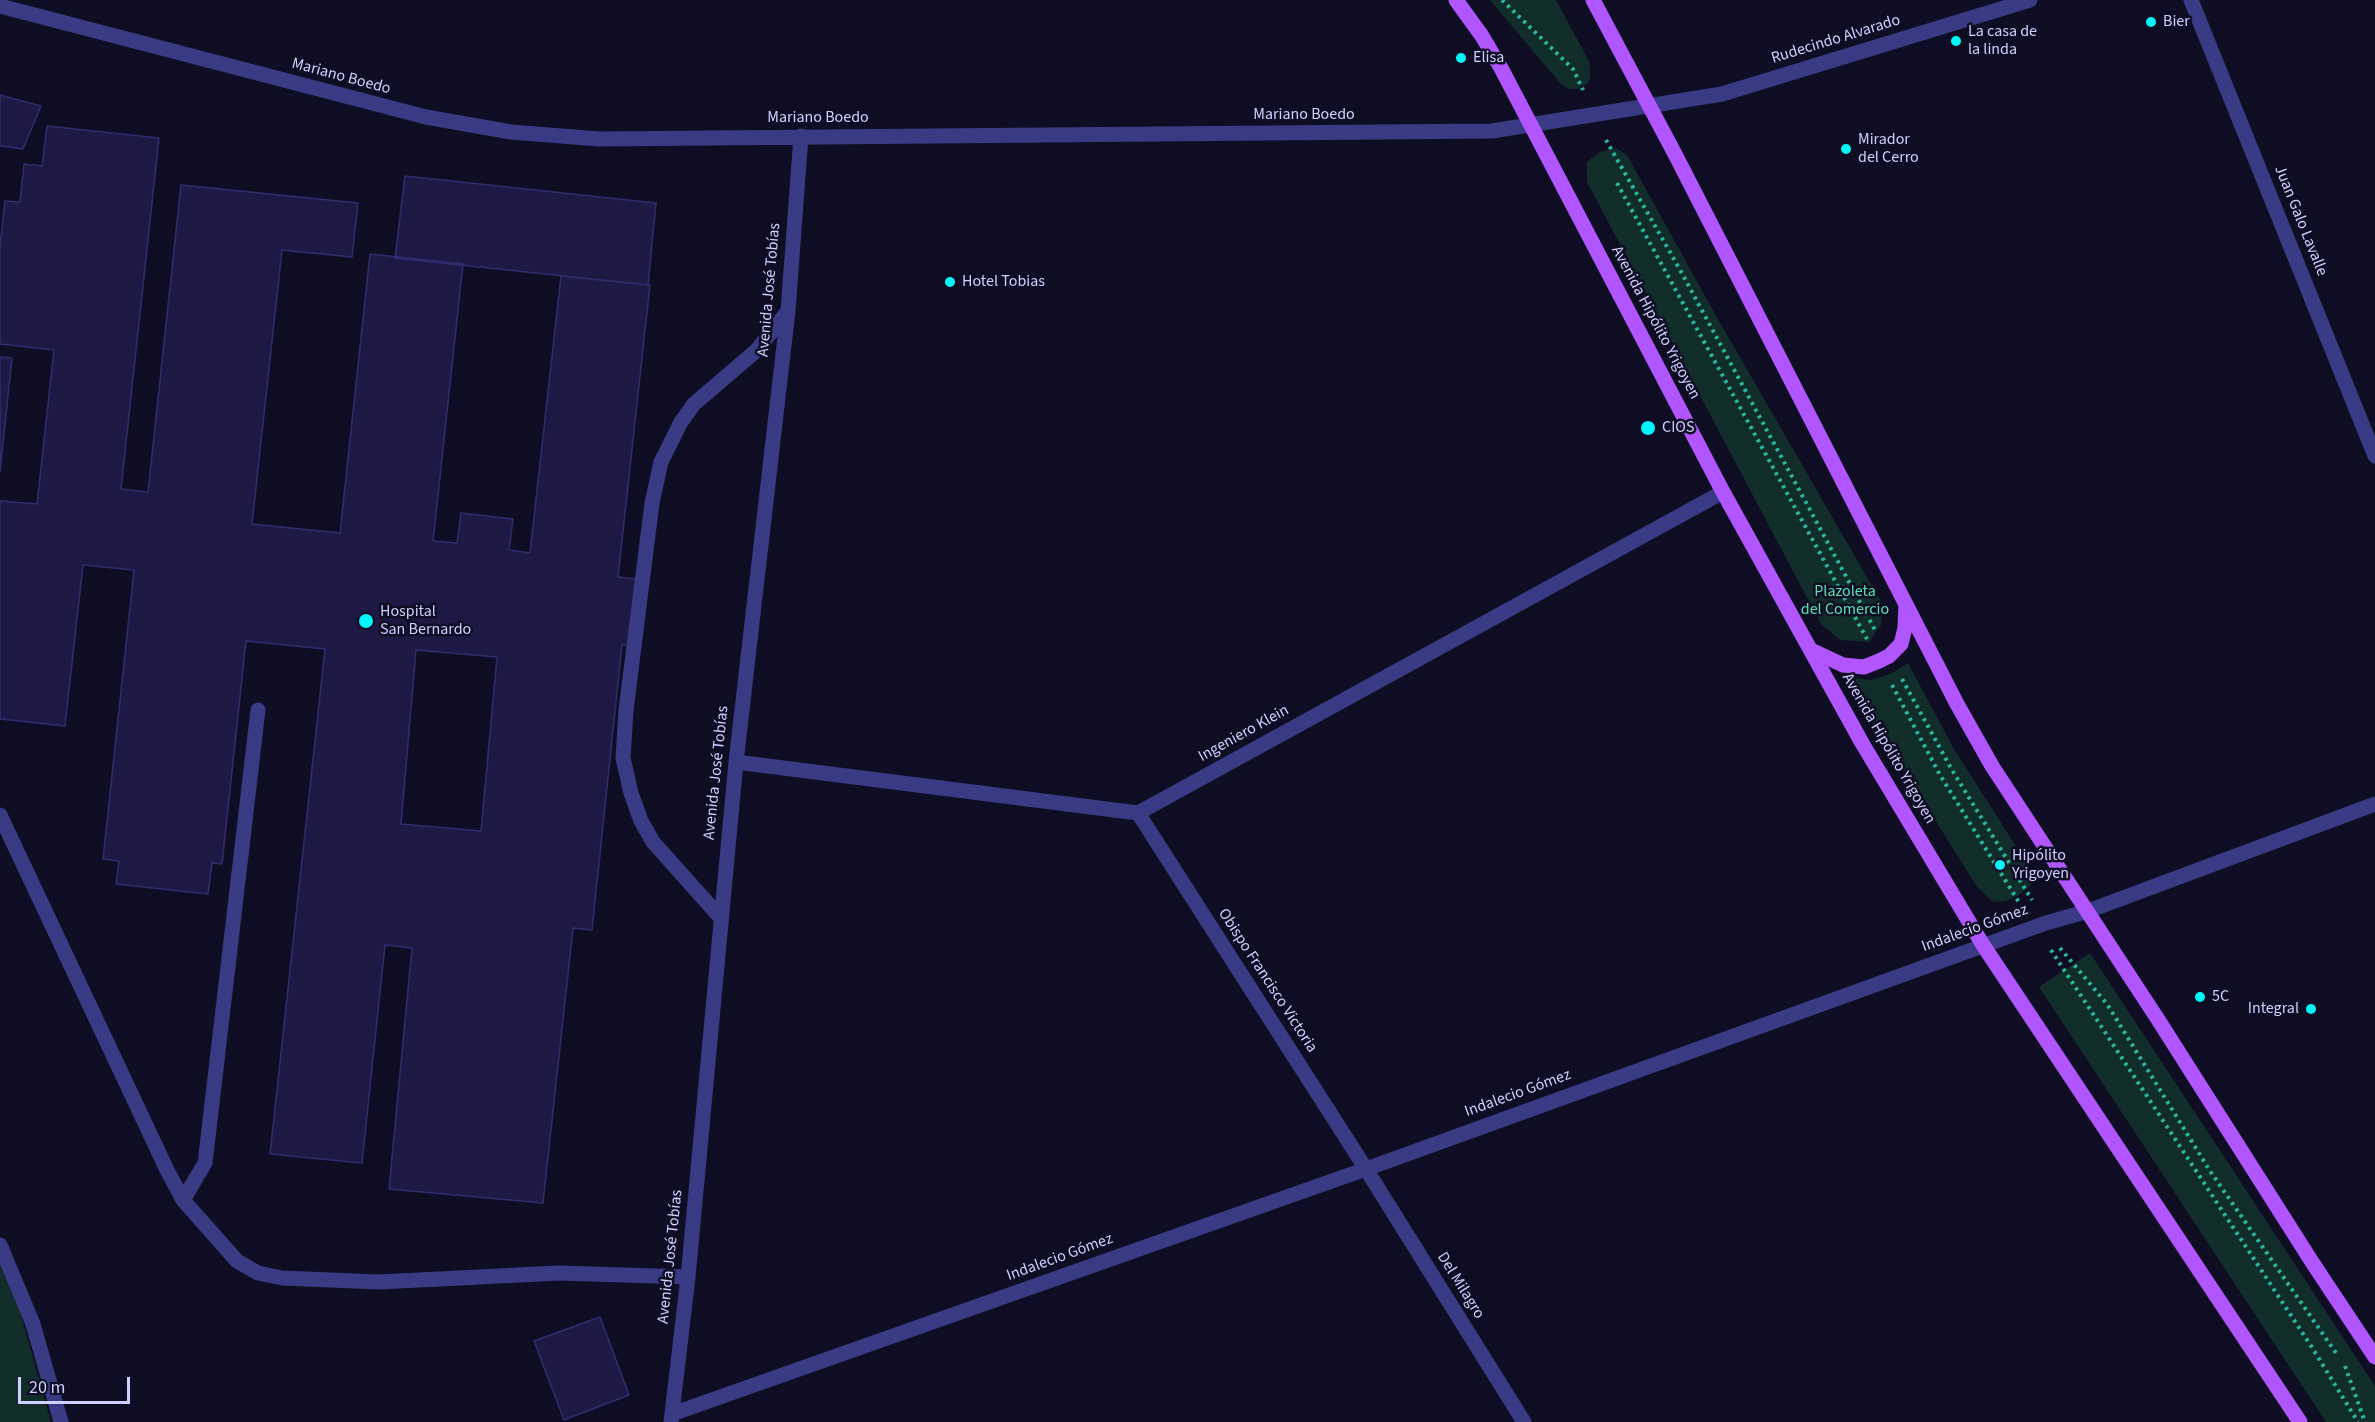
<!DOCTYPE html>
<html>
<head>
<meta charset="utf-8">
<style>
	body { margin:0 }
	#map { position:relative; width:2375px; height:1422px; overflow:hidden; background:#0f0d23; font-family:"Source Sans 3",sans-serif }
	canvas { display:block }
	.scale { position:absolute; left:18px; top:1377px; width:112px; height:27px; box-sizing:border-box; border:3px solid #d0cfff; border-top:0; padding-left:8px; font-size:18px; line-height:21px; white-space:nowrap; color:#d0cfff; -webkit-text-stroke:4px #0f0d23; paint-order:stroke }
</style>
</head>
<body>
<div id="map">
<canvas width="2375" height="1422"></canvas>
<div class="scale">20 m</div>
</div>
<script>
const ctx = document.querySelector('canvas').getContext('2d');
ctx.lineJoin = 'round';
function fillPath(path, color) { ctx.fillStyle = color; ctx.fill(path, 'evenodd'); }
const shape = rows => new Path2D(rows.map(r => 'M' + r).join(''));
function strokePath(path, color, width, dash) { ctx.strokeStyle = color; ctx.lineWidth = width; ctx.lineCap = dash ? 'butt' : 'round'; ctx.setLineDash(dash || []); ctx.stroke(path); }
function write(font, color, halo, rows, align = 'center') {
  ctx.font = font + ' "Source Sans 3",sans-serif'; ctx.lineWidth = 5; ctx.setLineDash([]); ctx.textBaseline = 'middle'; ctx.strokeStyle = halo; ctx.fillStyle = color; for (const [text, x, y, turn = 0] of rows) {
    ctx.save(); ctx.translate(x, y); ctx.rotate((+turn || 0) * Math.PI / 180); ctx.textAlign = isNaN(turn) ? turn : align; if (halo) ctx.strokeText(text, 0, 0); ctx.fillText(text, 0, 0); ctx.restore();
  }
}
const green = shape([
	[1490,0,1556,0,1590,63,1590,77,1588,83,1577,89,1568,89,1560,83],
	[1616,148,1627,155,1715,314,1883,605,1881,625,1869,642,1840,640,1821,624,1587,182,1587,162,1600,152],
	[1908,663,1954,749,2026,862,2031,877,2030,886,2021,894,2006,901,1993,902,1977,887,1874,722,1850,677,1871,680,1892,673],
	[2090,953,2375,1386,2375,1422,2326,1422,2039,987],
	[0,1265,21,1315,51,1422,0,1422]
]);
const building = shape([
	[0,95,41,106,23,149,0,146,0,95],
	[47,126,159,138,121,489,148,492,181,185,358,203,352,257,282,250,252,524,340,533,370,254,463,264,433,541,457,543,461,513,513,519,509,550,530,553,561,276,650,285,618,577,645,580,638,647,622,645,592,930,573,928,543,1203,389,1189,412,948,385,945,362,1163,270,1154,325,649,246,641,222,864,212,863,208,894,116,884,119,861,103,859,134,570,83,565,65,726,0,719,0,501,37,504,54,350,0,344,0,246,5,201,20,202,24,164,42,166,47,126],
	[416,650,497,657,481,831,401,824,416,650],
	[405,176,656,203,648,285,395,258,405,176],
	[0,357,12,358,0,472,0,357],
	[600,1317,629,1395,564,1420,534,1341,600,1317]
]);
const path = shape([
	[1502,0,1573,69,1583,90],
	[1606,140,1679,268,1875,630],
	[1617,183,1867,639],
	[1902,679,1952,770,2032,900],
	[1892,685,1940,775,2020,904],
	[2060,948,2107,1004,2210,1171,2336,1353],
	[2051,950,2313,1349,2358,1422],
	[2345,1366,2365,1422]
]);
const minor = shape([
	[2191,0,2375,456],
	[0,6,426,117,511,132,599,139,1492,131,1722,94,2030,0],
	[736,762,1138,813,1723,492],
	[1138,813,1366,1169,1524,1422],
	[0,815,167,1170,183,1200,237,1261,258,1273,282,1278,379,1282,559,1273,688,1277],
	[720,917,653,842,641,821,631,793,623,758,626,710,652,503,661,462,681,422,694,404,757,350,788,311],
	[183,1200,205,1163,258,710],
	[0,1245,33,1324,61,1422],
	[672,1414,1366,1169,2046,923,2088,911,2375,804],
	[671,1422,688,1277,736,762,788,311,801,136]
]);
const major = shape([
	[1456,0,1482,36,1501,68,1723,492,1862,743,1983,945,2300,1422],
	[1593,0,1676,156,1957,704,1992,766,2159,1021,2312,1262,2375,1357],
	[1811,650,1843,665,1864,667,1879,661,1889,656,1901,644,1905,628,1906,604]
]);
const markers = [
	[2151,22,6,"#00f7fa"],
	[1956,41,6,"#00f7fa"],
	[1461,58,6,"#00f7fa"],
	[1846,149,6,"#00f7fa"],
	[950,282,6,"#00f7fa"],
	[1648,428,8,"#00f7fa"],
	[366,621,8,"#00f7fa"],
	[2000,865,6,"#00f7fa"],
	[2200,997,6,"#00f7fa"],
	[2311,1009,6,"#00f7fa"]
];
const poiNames = [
	["Bier",2163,22],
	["La casa de",1968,32],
	["la linda",1968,50],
	["Elisa",1473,58],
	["Mirador",1858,140],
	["del Cerro",1858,158],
	["Hotel Tobias",962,282],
	["CIOS",1662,428],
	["Hospital",380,612],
	["San Bernardo",380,630],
	["Hipólito",2012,856],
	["Yrigoyen",2012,874],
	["5C",2212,997],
	["Integral",2299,1009,"right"]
];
const streetNames = [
	["Rudecindo Alvarado",1836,40,-17],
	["Mariano Boedo",341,77,15],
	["Mariano Boedo",1304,115],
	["Mariano Boedo",818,118],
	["Juan Galo Lavalle",2300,221,68],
	["Avenida José Tobías",770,290,-85],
	["Avenida Hipólito Yrigoyen",1655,323,62],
	["Ingeniero Klein",1244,734,-29],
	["Avenida Hipólito Yrigoyen",1888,749,60],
	["Avenida José Tobías",717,773,-84],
	["Indalecio Gómez",1975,929,-20],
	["Obispo Francisco Victoria",1267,981,57],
	["Indalecio Gómez",1518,1094,-20],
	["Avenida José Tobías",671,1257,-84],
	["Indalecio Gómez",1060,1258,-20],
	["Del Milagro",1460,1286,58]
];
const parkNames = [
	["Plazoleta",1845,592],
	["del Comercio",1845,610]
];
fillPath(green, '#102d29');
fillPath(building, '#1e1944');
strokePath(building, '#322b70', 1.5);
strokePath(path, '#2cb6a2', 4, [3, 4.5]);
strokePath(minor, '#383b83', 15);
strokePath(major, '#b156ff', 15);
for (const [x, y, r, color] of markers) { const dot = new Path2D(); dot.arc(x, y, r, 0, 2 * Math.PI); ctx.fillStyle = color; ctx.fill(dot); strokePath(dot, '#0f0d23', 2); }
write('16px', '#d0cfff', '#0f0d23', poiNames, 'left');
write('16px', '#d0cfff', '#0f0d23', streetNames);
write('16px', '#59e1b3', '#0f0d23', parkNames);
</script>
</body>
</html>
